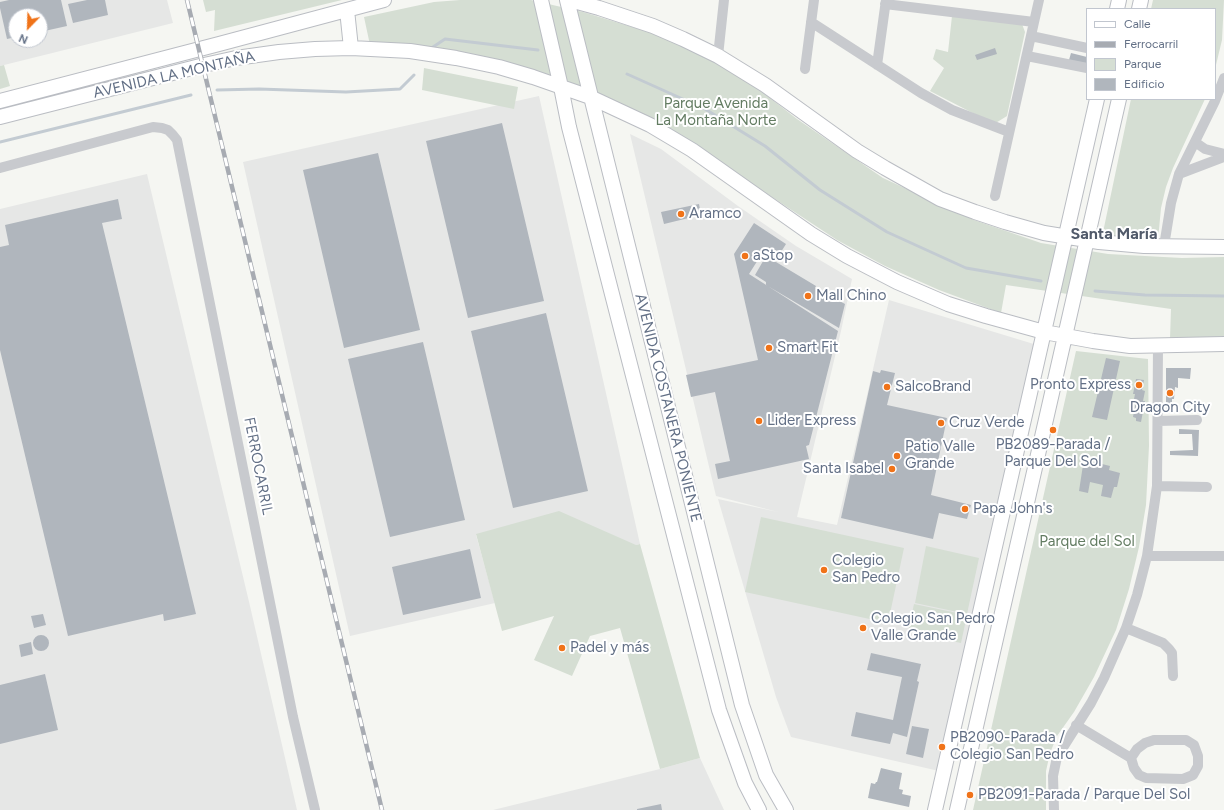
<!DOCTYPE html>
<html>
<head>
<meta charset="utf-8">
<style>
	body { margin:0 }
	#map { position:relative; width:1224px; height:810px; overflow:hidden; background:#f5f6f2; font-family:Figtree,sans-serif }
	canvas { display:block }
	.legend { position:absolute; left:1086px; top:8px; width:130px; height:92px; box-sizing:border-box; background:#fff; border:1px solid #c1c6cf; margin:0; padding:5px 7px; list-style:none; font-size:12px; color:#637086 }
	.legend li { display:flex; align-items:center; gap:8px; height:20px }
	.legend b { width:20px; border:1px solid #c1c6cf }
	.north { position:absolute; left:8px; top:8px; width:40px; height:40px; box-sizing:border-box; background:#fff; border:1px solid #c1c6cf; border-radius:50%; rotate:203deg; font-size:11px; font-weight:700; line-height:16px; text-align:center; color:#637086 }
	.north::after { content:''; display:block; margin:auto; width:14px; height:18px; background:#f07319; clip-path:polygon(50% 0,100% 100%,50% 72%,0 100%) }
</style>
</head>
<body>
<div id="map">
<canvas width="1224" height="810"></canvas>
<ul class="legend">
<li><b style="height:5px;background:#fff"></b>Calle</li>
<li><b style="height:5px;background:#a7abb2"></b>Ferrocarril</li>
<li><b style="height:11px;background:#d5ded3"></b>Parque</li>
<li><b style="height:11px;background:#b0b6bd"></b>Edificio</li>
</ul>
<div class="north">N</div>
</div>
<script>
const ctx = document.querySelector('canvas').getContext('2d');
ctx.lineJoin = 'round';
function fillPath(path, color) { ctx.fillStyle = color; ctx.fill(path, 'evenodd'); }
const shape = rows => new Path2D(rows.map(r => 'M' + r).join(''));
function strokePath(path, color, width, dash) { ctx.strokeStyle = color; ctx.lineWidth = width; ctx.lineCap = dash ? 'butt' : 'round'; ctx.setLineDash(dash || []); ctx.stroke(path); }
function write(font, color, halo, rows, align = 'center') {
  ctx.font = font + ' Figtree,sans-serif'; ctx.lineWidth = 4; ctx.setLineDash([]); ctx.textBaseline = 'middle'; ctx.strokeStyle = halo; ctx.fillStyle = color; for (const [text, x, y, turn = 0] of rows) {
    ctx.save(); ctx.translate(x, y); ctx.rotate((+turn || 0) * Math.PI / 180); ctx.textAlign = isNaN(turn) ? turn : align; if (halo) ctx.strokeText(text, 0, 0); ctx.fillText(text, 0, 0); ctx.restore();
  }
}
const built = shape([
	[0,0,167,0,173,23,0,66],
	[16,16,40,16,40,40,16,40],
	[539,96,640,544,636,545,476,535,495,603,350,636,243,162],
	[630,134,661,149,738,206,796,246,852,279,841,331,797,517,837,525,889,300,1037,345,939,771,791,737,776,697,718,499,778,512,716,496],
	[147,174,250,606,297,810,0,810,0,209],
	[700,758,724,810,493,810,660,769]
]);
const green = shape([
	[203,0,342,0,214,31,215,10,206,12],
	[460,0,531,0,583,12,665,37,739,74,797,119,883,178,974,220,1041,243,1108,254,1182,258,1224,257,1224,340,1170,339,1171,309,1006,285,1001,313,939,290,885,266,837,240,737,174,532,75,370,45,364,17,434,2],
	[1153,0,1224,0,1222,40,1215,69,1215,9,1151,9],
	[952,16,1022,24,1025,32,1008,111,1007,116,994,124,930,91,944,68,933,59,936,49,948,52],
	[4,65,10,86,0,89,0,66],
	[424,68,518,87,514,109,422,90],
	[1131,99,1205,99,1173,168,1166,187,1161,208,1158,240,1102,237],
	[1076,351,1148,359,1149,446,1146,505,1139,547,1129,589,1116,630,1094,677,1074,712,1057,736,1050,753,1046,771,1046,810,973,810],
	[559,511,636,545,640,544,700,758,660,769,620,628,590,636,572,676,534,660,554,616,502,631,476,534],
	[761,517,904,548,888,623,745,592],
	[926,546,979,558,967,614,915,603],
	[914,604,967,615,961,643,908,632]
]);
const stream = shape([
	[430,49,445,39,538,50],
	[627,74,705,109,765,146,820,190,887,232,966,268,1041,281],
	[217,90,259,89,346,92,400,89,414,75],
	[0,142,191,95],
	[1095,291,1145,295,1224,296]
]);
const building = shape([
	[9,0,61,0,67,26,40,32,40,16,16,16,16,37,7,39,0,8,0,2],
	[87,0,105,0,108,15,73,23,68,4],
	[995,48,997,54,977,60,975,55],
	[1071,53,1087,57,1087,64,1069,60],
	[502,123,544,301,468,318,426,141],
	[378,153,420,330,344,348,303,170],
	[118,199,122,219,102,223,196,614,164,621,163,614,68,636,0,350,0,247,9,245,5,225],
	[699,204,701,215,664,224,661,212],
	[754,223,786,244,776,260,763,252,749,274,838,331,809,445,806,446,809,459,718,479,715,464,730,461,715,392,691,397,686,375,758,360,734,254],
	[766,256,816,286,815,288,845,304,839,328,766,285,766,282,755,275],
	[546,313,588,491,513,508,471,331],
	[423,342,465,520,390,537,348,359],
	[1106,358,1120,361,1107,420,1092,417],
	[1166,368,1191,368,1190,379,1178,378,1178,388,1175,387,1174,399,1172,399,1172,411,1166,410],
	[881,370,895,373,887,405,947,418,931,495,971,505,967,519,939,513,933,539,841,518,873,371,880,373],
	[1136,379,1144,380,1142,390,1145,391,1143,401,1145,401,1141,422,1136,421,1136,418,1133,417,1136,400,1134,399,1135,394,1133,394],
	[1179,429,1199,430,1198,456,1170,455,1170,451,1193,450,1192,434,1179,434],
	[1094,462,1110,466,1109,470,1120,473,1117,487,1114,487,1111,498,1101,496,1103,485,1090,482,1088,493,1079,491,1083,465,1092,467],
	[470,549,481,598,403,615,392,567],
	[43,614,46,625,34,628,31,616],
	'33 643a8 8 0 1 1 16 0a8 8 0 1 1-16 0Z',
	[31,642,33,654,21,657,19,645],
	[871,653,921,664,917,681,919,682,907,737,893,733,890,744,851,736,856,712,893,720,902,677,867,670],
	[45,674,58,730,0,744,0,685],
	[912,726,929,729,923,758,906,754],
	[881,768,902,773,899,789,903,790,902,794,911,796,909,807,868,798,871,783,875,784,876,782,877,782],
	[661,804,662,810,637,810,637,809]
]);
const street = shape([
	[885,4,1034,22],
	[811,22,921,93,952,110,1009,132],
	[1031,36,1087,48],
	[718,56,724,0],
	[1027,56,1087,68],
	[877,65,886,0],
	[805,69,814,0],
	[1195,142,1205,149,1224,154],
	[0,168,153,127,162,128,168,130,173,135,177,140,293,717,315,810],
	[1179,174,1224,157],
	[995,196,1039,0],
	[1164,246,1171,203,1179,174,1215,101,1224,78],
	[1158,421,1197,420],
	[1157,486,1207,487],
	[1147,556,1224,556],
	[1126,628,1163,643,1169,649,1172,653,1173,676],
	[1076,725,1131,758],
	[1154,740,1186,740,1194,745,1198,756,1198,766,1193,775,1183,779,1146,778,1139,775,1134,768,1131,758,1137,749,1145,743,1154,740],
	[1054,810,1053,776,1057,757,1091,703,1104,678,1126,628,1137,595,1147,556,1157,486,1158,346]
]);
const secondary = shape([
	[541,0,561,87,569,127,719,710,745,783,759,810],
	[567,0,742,705,766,775,786,810],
	[570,0,599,8,653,26,683,39,718,56,765,85,857,151,885,168,940,199,975,212,1005,222,1044,233,1099,242,1144,246,1224,247],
	[1117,9,1119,0],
	[1139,9,1141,0],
	[347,10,351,48],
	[0,101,219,44,384,0],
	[0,117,204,65,236,58,279,52,315,49,351,48,410,51,456,58,499,67,533,77,590,97,650,125,692,150,811,234,847,256,897,282,948,304,986,316,1044,332,1093,341,1130,346,1224,344],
	[935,810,1097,99],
	[957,810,1119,99]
]);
const rail = shape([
	[187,0,382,810]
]);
const markers = [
	[681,214,4,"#f07319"],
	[745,256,4,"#f07319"],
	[808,296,4,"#f07319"],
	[769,348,4,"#f07319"],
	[1139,385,4,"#f07319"],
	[887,387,4,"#f07319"],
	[1170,393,4,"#f07319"],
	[759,421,4,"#f07319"],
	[941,423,4,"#f07319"],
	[1053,430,4,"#f07319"],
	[897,456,4,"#f07319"],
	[892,469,4,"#f07319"],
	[965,509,4,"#f07319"],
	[824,570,4,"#f07319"],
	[863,628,4,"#f07319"],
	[562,648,4,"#f07319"],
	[942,747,4,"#f07319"],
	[970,795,4,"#f07319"]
];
const streetNames = [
	["AVENIDA LA MONTAÑA",174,75,-13],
	["AVENIDA COSTANERA PONIENTE",668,408,76],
	["FERROCARRIL",258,466,79]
];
const parkNames = [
	["Parque Avenida",716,104],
	["La Montaña Norte",716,121],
	["Parque del Sol",1087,542]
];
const poiNames = [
	["Aramco",689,214],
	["aStop",753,256],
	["Mall Chino",816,296],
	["Smart Fit",777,348],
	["Pronto Express",1131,385,"right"],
	["SalcoBrand",895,387],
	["Dragon City",1170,408,"center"],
	["Lider Express",767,421],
	["Cruz Verde",949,423],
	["PB2089-Parada /",1053,445,"center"],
	["Parque Del Sol",1053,462,"center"],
	["Patio Valle",905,447],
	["Grande",905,464],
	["Santa Isabel",884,469,"right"],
	["Papa John's",973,509],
	["Colegio",832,561],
	["San Pedro",832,578],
	["Colegio San Pedro",871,619],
	["Valle Grande",871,636],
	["Padel y más",570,648],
	["PB2090-Parada /",950,738],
	["Colegio San Pedro",950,755],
	["PB2091-Parada / Parque Del Sol",978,795]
];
const neighbourhoodNames = [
	["Santa María",1114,234]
];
fillPath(built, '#e6e7e6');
fillPath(green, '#d5ded3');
strokePath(stream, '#c3cbd2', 3);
fillPath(building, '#b0b6bd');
strokePath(secondary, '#babdc3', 16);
strokePath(street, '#c8cace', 10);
strokePath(secondary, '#fff', 14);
strokePath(rail, '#a7abb2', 4.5);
strokePath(rail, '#fff', 3, [9]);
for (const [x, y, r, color] of markers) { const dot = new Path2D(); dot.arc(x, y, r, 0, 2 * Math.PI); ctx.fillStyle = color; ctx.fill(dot); strokePath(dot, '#fff', 1.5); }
write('15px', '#637086', '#fff', streetNames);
write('15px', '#637c62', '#fff', parkNames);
write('15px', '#637086', '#fff', poiNames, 'left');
write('bold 16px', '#515a6a', '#fff', neighbourhoodNames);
</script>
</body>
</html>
